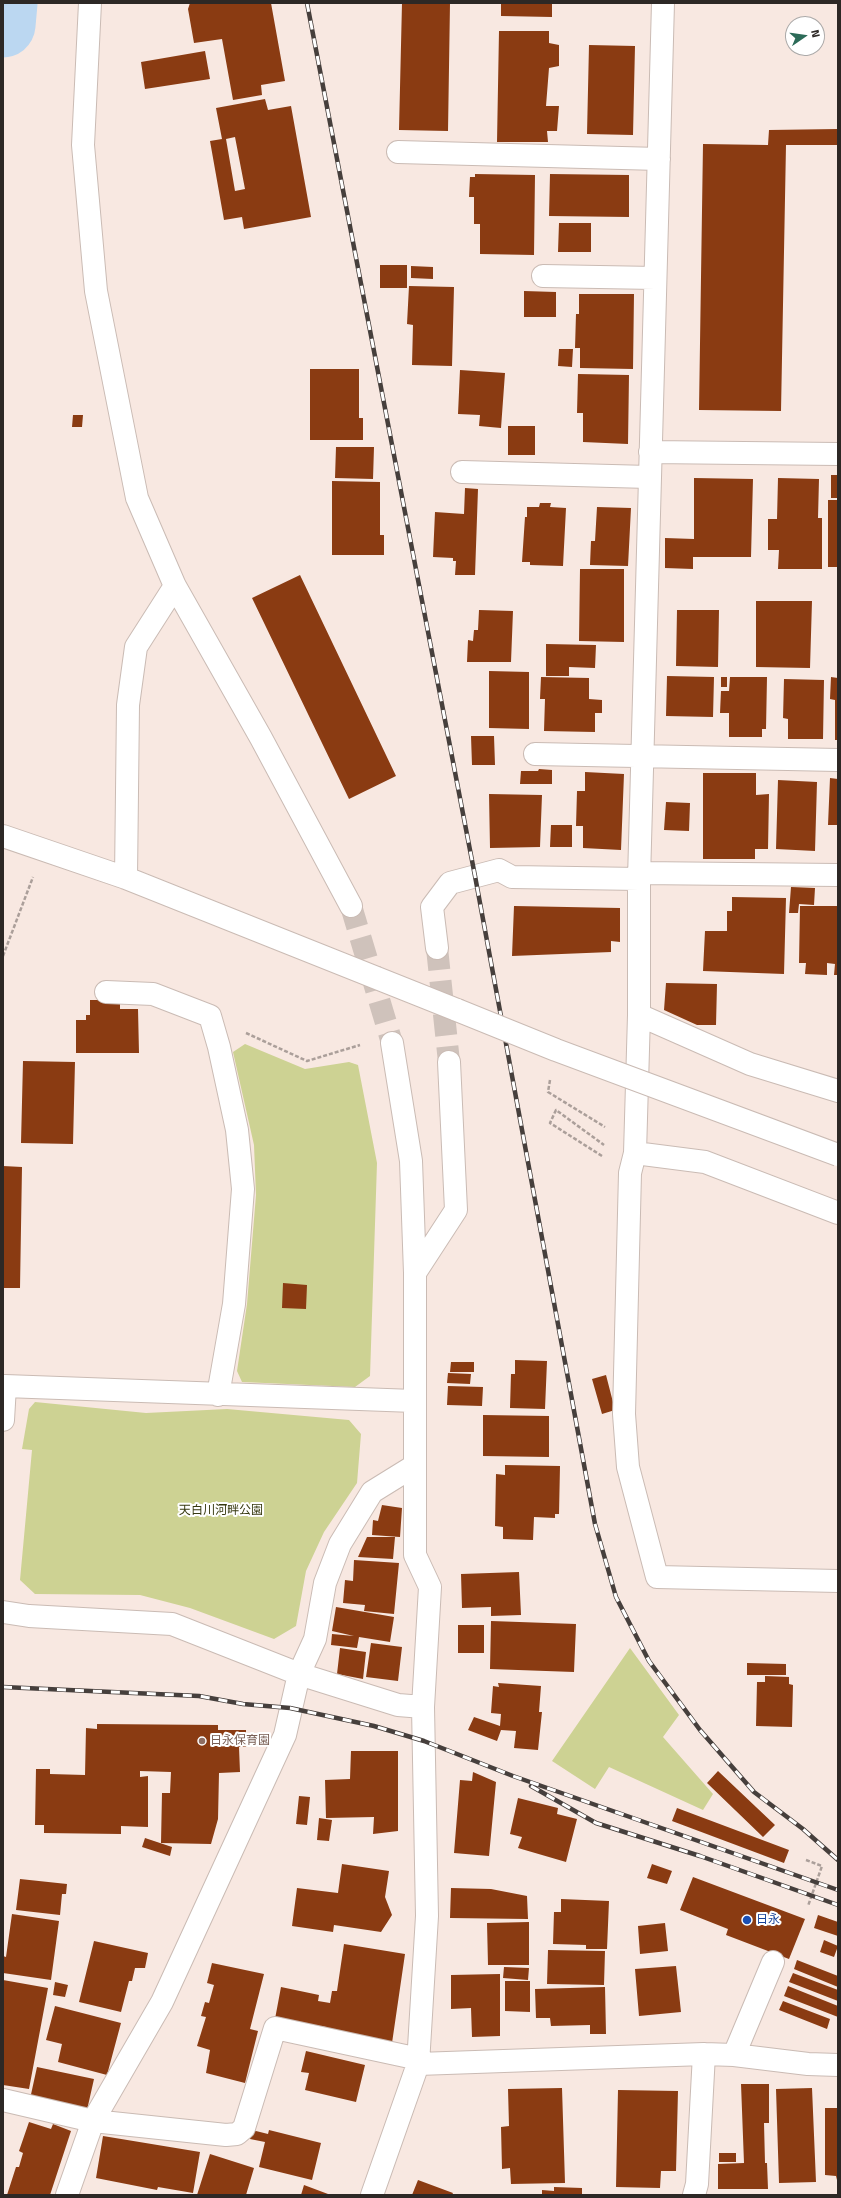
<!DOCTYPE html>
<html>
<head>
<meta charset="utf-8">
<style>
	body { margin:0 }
	#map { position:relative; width:841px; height:2198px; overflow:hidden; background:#f8e8e1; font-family:"Titillium Web",sans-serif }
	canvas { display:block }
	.frame { position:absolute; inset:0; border:4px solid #2d2825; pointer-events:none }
	.north { position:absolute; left:785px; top:16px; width:40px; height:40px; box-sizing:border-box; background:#fff; border:1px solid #aba9a8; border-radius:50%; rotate:77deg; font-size:11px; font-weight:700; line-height:16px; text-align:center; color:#2d2825 }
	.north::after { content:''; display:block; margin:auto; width:14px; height:18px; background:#2c6b58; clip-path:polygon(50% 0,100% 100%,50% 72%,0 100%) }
</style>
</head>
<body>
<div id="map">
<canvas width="841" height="2198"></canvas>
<div class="frame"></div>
<div class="north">N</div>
</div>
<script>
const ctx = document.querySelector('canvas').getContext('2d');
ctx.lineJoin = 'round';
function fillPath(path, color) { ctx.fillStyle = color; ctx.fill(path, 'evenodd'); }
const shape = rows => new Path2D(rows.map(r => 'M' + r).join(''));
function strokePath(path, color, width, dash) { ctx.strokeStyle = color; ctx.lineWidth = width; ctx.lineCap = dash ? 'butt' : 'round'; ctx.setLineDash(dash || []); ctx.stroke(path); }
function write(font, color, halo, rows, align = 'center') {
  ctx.font = font + ' "Titillium Web","Noto Sans JP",sans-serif'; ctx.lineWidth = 4; ctx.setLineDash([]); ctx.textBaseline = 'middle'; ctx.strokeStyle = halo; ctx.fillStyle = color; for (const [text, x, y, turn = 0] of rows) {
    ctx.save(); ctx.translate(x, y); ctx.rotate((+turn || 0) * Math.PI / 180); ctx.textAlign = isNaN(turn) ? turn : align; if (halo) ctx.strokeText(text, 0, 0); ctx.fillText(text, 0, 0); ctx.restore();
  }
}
const green = shape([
	[245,1044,305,1069,349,1062,358,1065,377,1163,370,1376,355,1387,242,1382,237,1371,247,1304,256,1195,254,1145,233,1052],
	[35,1402,146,1413,227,1409,349,1420,361,1434,357,1483,324,1532,306,1571,296,1626,274,1639,190,1608,140,1595,35,1594,20,1580,32,1450,22,1449,29,1409],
	[630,1648,679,1715,663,1737,713,1794,703,1810,609,1767,595,1789,552,1761]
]);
const river = shape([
	[3,25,5,3]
]);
const building = shape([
	[190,3,271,3,285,81,261,85,262,95,233,100,222,39,194,43,188,9],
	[402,3,450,3,448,131,399,130],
	[501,3,552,3,552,17,501,16],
	[499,31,549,31,549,43,559,45,559,66,549,68,546,106,559,106,557,131,547,131,548,142,497,142],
	[589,45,635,46,633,135,587,134],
	[205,51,210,79,145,89,141,62],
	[265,99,268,110,291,106,311,217,244,229,242,217,224,220,210,141,222,139,216,108],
	[235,137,245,189,235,191,226,139],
	[838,129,838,145,786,145,781,411,699,410,703,144,768,145,769,130],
	[475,174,535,175,534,255,480,254,480,224,474,224,474,197,469,197,470,177,475,177],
	[550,174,629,175,629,217,549,216],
	[559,223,591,223,591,252,558,252],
	[380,265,407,265,407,288,380,288],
	[411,266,433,267,433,279,411,278],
	[409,286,454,287,452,366,412,365,413,325,407,324],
	[524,291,556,292,556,317,524,317],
	[579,294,634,294,633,369,580,368,580,348,575,348,576,314,579,314],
	[559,349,573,349,572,367,558,366],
	[310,369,359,369,359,418,363,418,363,440,310,440],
	[460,370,505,373,501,428,479,426,480,415,458,414],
	[578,374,629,375,628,444,583,442,583,413,577,413],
	[73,415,83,415,82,427,72,427],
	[508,426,535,426,535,455,508,455],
	[336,447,374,447,373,479,335,478],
	[831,475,838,475,838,498,831,498],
	[694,478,753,479,751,557,693,557,693,569,665,568,665,538,694,539],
	[778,478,819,479,818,518,822,518,822,569,778,569,779,550,768,550,768,519,777,519],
	[332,481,380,482,380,535,384,535,384,555,332,555],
	[465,488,478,489,475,575,455,575,456,561,453,561,453,558,433,557,435,512,464,514],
	[828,500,838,500,838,567,828,567],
	[540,503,551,503,550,507,566,508,563,566,530,565,530,562,522,562,525,517,527,517,527,507,539,507],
	[597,507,631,508,628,566,590,565,591,541,595,541],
	[580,569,624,569,624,642,579,641],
	[300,575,396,776,349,799,252,598],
	[756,601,812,601,810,668,756,667],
	[479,610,513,611,511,662,467,662,468,640,473,641,474,630,478,630],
	[677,610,719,610,718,667,676,666],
	[546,644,596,645,595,668,569,667,569,676,546,676],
	[489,671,529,672,529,729,489,728],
	[667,676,714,677,713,717,666,716],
	[541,677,589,678,589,699,602,700,602,713,595,713,595,732,544,731,545,699,540,699],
	[721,677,727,677,727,687,721,687],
	[730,677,767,677,766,729,762,729,762,737,729,737,729,713,720,713,721,691,729,691],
	[831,677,838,678,838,740,835,740,835,700,830,699],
	[784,679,824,680,823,739,788,739,788,719,783,718],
	[471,736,494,736,495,765,472,765],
	[539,769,552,770,552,784,520,784,521,771,538,771],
	[585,772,624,774,621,850,583,848,583,826,576,826,577,791,585,791],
	[703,773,756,773,756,795,769,794,768,849,755,849,755,859,703,859],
	[830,778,838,779,838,825,828,825],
	[778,780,817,782,815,851,776,849],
	[489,794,542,795,540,847,490,848],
	[666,802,690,803,689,831,664,830],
	[551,825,572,825,572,847,550,847],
	[791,887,815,888,814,905,799,904,798,913,789,913],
	[732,897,786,898,784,974,703,971,705,931,727,931,727,911,732,911],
	[514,906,620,908,620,942,611,941,611,952,512,956],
	[800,906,838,906,838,975,834,975,835,964,827,963,827,975,805,974,806,963,799,963],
	[666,983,717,984,716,1025,697,1025,664,1010],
	[90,1000,120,1000,120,1009,138,1009,139,1053,76,1053,76,1020,86,1020,86,1015,90,1015],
	[23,1061,75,1062,73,1144,21,1143],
	[3,1166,22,1167,20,1288,3,1288],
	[283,1283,307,1285,306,1309,282,1308],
	[515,1360,547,1361,545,1409,510,1408,511,1374,515,1374],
	[451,1362,474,1362,474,1372,450,1372],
	[448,1373,471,1374,470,1384,447,1383],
	[606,1375,615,1410,602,1414,592,1379],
	[448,1386,483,1387,482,1406,447,1405],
	[483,1415,549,1416,549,1457,483,1456],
	[505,1465,560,1466,559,1514,555,1514,555,1518,534,1517,533,1540,503,1539,503,1527,495,1526,496,1474,505,1475],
	[382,1505,402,1508,400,1537,372,1535,373,1520,378,1521],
	[367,1537,395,1537,393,1559,358,1557],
	[354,1560,399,1563,394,1614,364,1611,365,1605,343,1603,345,1580,353,1581],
	[519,1572,521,1615,491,1616,491,1607,462,1608,461,1574],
	[336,1607,394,1617,390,1642,359,1637,357,1648,331,1645,332,1634,354,1636,332,1631],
	[491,1621,576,1624,574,1672,490,1669],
	[458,1625,484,1625,484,1653,458,1653],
	[371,1643,402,1647,398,1681,366,1677],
	[340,1648,366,1652,363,1679,337,1674],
	[747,1663,786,1664,786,1675,747,1675],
	[765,1676,789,1677,789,1684,793,1685,792,1727,756,1726,757,1682,765,1682],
	[498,1683,541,1686,539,1712,542,1712,538,1750,514,1748,516,1731,501,1730,497,1741,468,1730,474,1717,500,1726,501,1714,491,1713,493,1686,499,1687],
	[97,1724,218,1725,218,1730,246,1730,246,1747,239,1747,240,1772,219,1773,218,1819,211,1844,161,1843,162,1793,170,1793,171,1772,140,1771,140,1777,148,1776,148,1827,121,1826,121,1834,44,1833,44,1825,35,1825,36,1769,50,1769,50,1774,85,1775,86,1728,97,1729],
	[351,1751,398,1751,398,1831,373,1834,374,1817,326,1818,325,1780,350,1779],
	[718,1771,775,1825,763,1837,707,1783],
	[473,1772,496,1782,489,1856,454,1853,460,1780,472,1781],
	[299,1796,310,1797,307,1825,296,1824],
	[518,1798,558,1808,557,1814,577,1819,566,1862,518,1848,522,1837,510,1834],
	[677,1808,789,1850,784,1863,672,1821],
	[319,1818,332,1820,329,1841,317,1840],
	[145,1838,172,1847,170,1856,142,1847],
	[342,1864,389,1871,385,1897,392,1915,381,1932,334,1925,333,1932,292,1926,297,1888,338,1893],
	[652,1864,672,1871,667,1884,647,1878],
	[693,1877,805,1919,789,1959,726,1935,728,1929,680,1910],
	[20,1879,67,1884,66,1894,62,1894,60,1915,16,1910],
	[451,1888,491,1889,527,1896,528,1919,450,1918],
	[561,1899,609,1901,607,1949,586,1949,586,1945,553,1944,554,1912,561,1912],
	[12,1914,59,1921,51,1980,3,1973,3,1956,6,1957],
	[818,1915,838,1922,838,1936,814,1928],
	[529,1922,529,1965,488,1965,487,1923],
	[665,1923,668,1951,640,1954,638,1926],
	[824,1940,838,1946,834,1957,820,1952],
	[94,1941,148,1953,145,1968,135,1968,132,1981,129,1981,121,2012,79,2002],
	[344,1944,405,1954,392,2043,326,2031,326,2027,314,2025,313,2027,275,2019,281,1987,319,1995,318,2001,330,2003,332,1991,337,1991],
	[548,1950,605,1951,604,1985,547,1984],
	[797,1960,838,1976,838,1987,794,1969],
	[212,1963,264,1974,250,2029,258,2031,245,2083,206,2073,210,2050,197,2046,206,2017,201,2016,205,2002,209,2003,214,1985,207,1983],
	[676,1966,681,2012,639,2016,635,1969],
	[504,1967,529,1968,528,1980,503,1978],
	[793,1973,838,1990,838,2001,789,1982],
	[500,1974,500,2036,472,2037,471,2008,451,2009,451,1975],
	[3,1980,48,1988,29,2089,3,2085],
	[505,1981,530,1981,530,2012,505,2011],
	[55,1982,68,1985,65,1997,53,1995],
	[788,1986,838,2006,838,2017,784,1996],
	[605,1987,606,2034,590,2034,590,2025,551,2026,550,2018,536,2018,535,1989],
	[783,2001,830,2019,827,2029,779,2010],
	[55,2006,121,2023,107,2075,58,2062,62,2044,46,2040],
	[306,2051,365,2065,356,2102,305,2090,309,2073,301,2072],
	[37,2067,94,2079,87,2110,30,2099],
	[741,2084,769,2084,769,2123,764,2123,765,2163,767,2163,768,2189,718,2189,718,2164,744,2163],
	[562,2088,565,2183,511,2184,510,2168,502,2169,501,2127,509,2126,508,2089],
	[812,2088,816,2182,779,2183,776,2089],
	[618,2090,678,2091,676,2171,661,2171,660,2188,616,2187],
	[825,2108,838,2108,838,2184,836,2176,825,2175],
	[29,2122,51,2129,53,2124,71,2131,50,2195,7,2195,16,2167,19,2167,23,2153,19,2151],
	[252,2130,268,2134,269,2130,321,2143,312,2180,259,2167,265,2142,250,2139],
	[103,2136,200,2152,193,2193,158,2187,157,2190,96,2178],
	[719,2153,736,2153,736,2162,719,2162],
	[210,2154,254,2168,246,2195,197,2195],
	[418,2180,453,2193,452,2195,412,2195],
	[304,2185,328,2194,328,2195,301,2195],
	[554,2187,582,2188,582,2195,542,2195,542,2190,554,2191]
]);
const minorTunnel = shape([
	[351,906,392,1043],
	[437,948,449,1062]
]);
const path = shape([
	[3,956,33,877],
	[246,1033,307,1061,360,1045],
	[550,1080,548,1092,605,1127],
	[602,1156,550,1123,556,1110,604,1145],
	[806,1860,822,1866,808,1906]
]);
const minor = shape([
	[90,3,83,145,96,291,137,498,175,586,261,738,351,906],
	[663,3,639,879,639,1015,635,1153,630,1173,624,1414,628,1467,657,1577,838,1581],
	[398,152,659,159],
	[543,276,655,278],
	[650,452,838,454],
	[462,472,649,477],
	[535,754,838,760],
	[3,836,126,878,457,1010],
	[639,873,838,875],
	[126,878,128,705,136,647,175,586],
	[437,948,432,907,450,883,499,870,512,877,639,879],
	[106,992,153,994,210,1016,219,1047,237,1130,243,1189,234,1304,218,1395],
	[639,1015,750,1064,838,1091],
	[635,1153,705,1162,838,1213],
	[415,1273,456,1210,449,1062],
	[3,1386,5,1386,3,1420],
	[5,1386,414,1401],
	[3,1612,29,1616,172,1624,299,1674,398,1705,423,1707],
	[734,2055,773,1962],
	[418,2064,704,2054,734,2055,808,2064,838,2065],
	[3,2100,93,2121,226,2135,237,2134,244,2128,275,2028,419,2059],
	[67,2195,93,2121,162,2002,285,1735,299,1674,315,1639,325,1583,340,1544,372,1492,414,1466],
	[372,2195,418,2064,427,1916,423,1707,430,1587,415,1555,415,1273,411,1161,392,1043],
	[694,2195,697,2184,704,2054]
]);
const rail = shape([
	[307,3,475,876,595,1524,616,1597,649,1661,700,1730,754,1792,803,1829,838,1860],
	[3,1687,199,1696,243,1704,290,1708,374,1726,424,1741,513,1776,838,1890],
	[531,1786,596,1823,700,1856,838,1905]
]);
const minorBridge = shape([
	[457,1010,556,1050,838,1155]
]);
const markers = [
	[202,1741,4,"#8d6e63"],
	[747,1920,5,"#1a4fb4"]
];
const parkNames = [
	["天白川河畔公園",221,1511]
];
const educationNames = [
	["日永保育園",210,1741]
];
const transitNames = [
	["日永",756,1920]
];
fillPath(green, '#cdd293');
strokePath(river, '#bbd7f1', 65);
fillPath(building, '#8a3b12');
strokePath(minorTunnel, '#cfc2bb', 22, [22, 11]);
strokePath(minor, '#cabbb4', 24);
strokePath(path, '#ab9f9a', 2.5, [4, 2]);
strokePath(minor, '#fff', 22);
strokePath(rail, '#463f3c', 4.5);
strokePath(rail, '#fff', 3, [9]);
strokePath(minorBridge, '#cabbb4', 24, []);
strokePath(minorBridge, '#fff', 22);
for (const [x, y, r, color] of markers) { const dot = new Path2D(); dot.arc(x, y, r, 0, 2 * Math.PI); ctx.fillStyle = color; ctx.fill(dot); strokePath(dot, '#fff', 1.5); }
write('12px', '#373910', '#fff', parkNames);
write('12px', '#785e54', '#fff', educationNames, 'left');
write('12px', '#164399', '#fff', transitNames, 'left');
</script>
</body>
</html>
